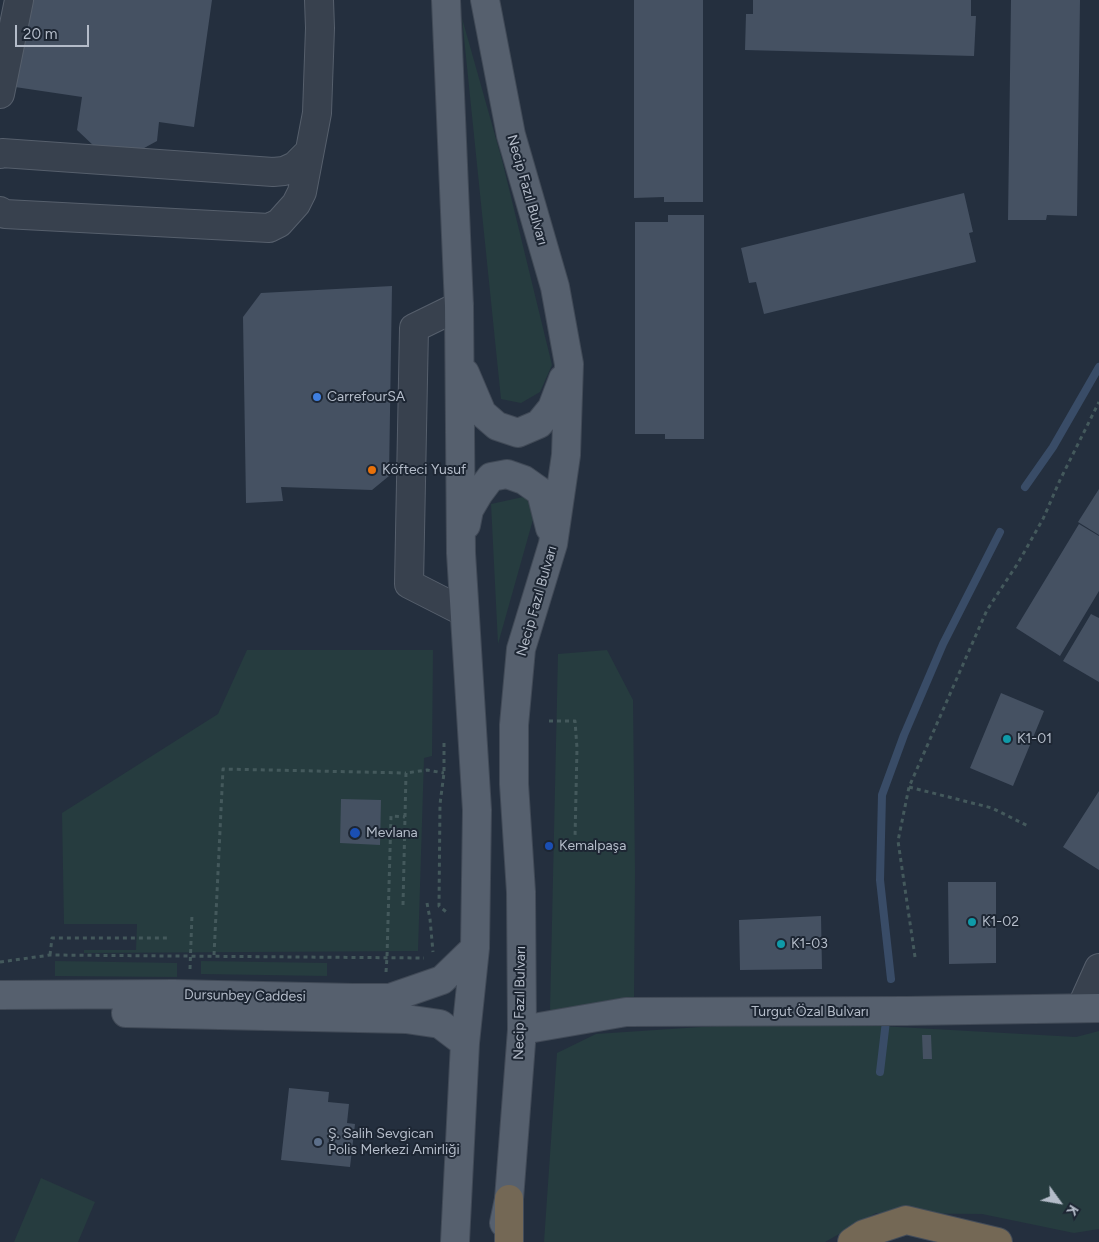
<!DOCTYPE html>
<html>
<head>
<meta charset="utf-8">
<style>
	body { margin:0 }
	#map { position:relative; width:1099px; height:1242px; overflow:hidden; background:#242f3e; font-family:Figtree,sans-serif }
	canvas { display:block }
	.north { position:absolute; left:1034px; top:1177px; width:50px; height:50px; -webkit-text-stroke:4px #1d2633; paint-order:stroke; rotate:122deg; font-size:14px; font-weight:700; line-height:20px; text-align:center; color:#b4bcc9 }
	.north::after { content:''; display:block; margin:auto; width:18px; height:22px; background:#b4bcc9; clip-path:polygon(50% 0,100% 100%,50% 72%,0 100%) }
	.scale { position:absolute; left:15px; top:25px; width:74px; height:22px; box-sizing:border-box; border:2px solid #b4bcc9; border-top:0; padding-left:6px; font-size:15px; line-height:18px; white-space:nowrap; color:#b4bcc9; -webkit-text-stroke:4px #1d2633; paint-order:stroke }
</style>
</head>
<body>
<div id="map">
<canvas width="1099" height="1242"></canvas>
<div class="north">K</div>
<div class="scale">20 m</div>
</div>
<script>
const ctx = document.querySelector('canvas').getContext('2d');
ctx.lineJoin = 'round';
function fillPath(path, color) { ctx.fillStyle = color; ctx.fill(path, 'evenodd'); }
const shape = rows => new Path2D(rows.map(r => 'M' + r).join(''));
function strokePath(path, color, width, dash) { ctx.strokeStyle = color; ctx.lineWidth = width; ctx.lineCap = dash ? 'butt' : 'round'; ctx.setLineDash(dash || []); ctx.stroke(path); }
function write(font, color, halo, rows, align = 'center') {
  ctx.font = font + ' Figtree,sans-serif'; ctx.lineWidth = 4; ctx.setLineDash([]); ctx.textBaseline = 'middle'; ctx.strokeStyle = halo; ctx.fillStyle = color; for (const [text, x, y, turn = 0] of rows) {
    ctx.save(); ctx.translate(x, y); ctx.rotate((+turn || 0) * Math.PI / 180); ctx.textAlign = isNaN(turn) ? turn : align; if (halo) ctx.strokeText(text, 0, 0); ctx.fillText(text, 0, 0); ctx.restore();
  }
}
const green = shape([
	[462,18,502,160,552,365,540,392,521,403,501,399],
	[523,497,531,502,534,516,498,644,491,504],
	[247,650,433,650,432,756,424,758,418,951,84,953,84,950,136,950,137,924,64,924,62,813,218,714],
	[607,650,633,700,635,873,634,997,550,1011,558,654],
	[55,961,177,963,177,977,55,976],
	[201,961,327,963,327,976,201,974],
	[791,1021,1076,1037,1099,1031,1099,1229,1074,1233,982,1214,876,1213,825,1242,544,1242,557,1053,596,1034],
	[41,1178,95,1202,78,1242,14,1242]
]);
const stream = shape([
	[1025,487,1053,447,1099,367],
	[891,979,880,880,882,795,904,735,943,644,1000,532],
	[880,1072,886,1021]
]);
const building = shape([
	[28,0,212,0,194,127,159,122,157,141,135,153,95,147,77,130,82,97,15,87],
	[634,0,703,0,703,202,664,202,664,197,634,198],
	[753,0,971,0,971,16,976,16,974,56,745,50,746,14,753,14],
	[1011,0,1080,0,1077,216,1047,215,1046,220,1008,220],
	[964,193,973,232,969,233,976,262,764,314,756,282,749,283,741,248],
	[668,215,704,215,704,439,665,439,665,434,635,434,635,222,668,222],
	[392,286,389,476,372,490,281,487,283,501,246,503,243,317,261,293],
	[1099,489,1099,535,1078,522],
	[1079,524,1099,536,1099,591,1060,656,1016,628],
	[1091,614,1099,618,1099,682,1063,661],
	[1001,693,1044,711,1013,786,970,768],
	[1099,791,1099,870,1063,847],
	[341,799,381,800,380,845,340,843],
	[948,882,996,882,996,963,949,964],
	[821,916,822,969,740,970,739,920],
	[922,1035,931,1035,932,1059,923,1059],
	[289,1088,329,1092,328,1102,349,1104,347,1123,355,1124,350,1167,281,1160]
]);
const path = shape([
	[549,721,575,721,577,748,575,838],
	[444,743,444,773,440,804,439,906,449,914],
	[909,787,992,808,1028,826],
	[427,903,430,919,433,952],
	[403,905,406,773,427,770,444,773],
	[50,955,52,938,169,938],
	[214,955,223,769,406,773],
	[915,957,898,841,909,787,987,610,1018,563,1043,519,1060,480,1099,402],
	[0,962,50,955,424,958],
	[190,969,192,914],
	[386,972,387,957,391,816,405,817]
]);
const minor = shape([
	[0,94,19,0],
	[0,154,2,153,273,172,284,171,295,166,308,153],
	[0,211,5,214,269,228,279,223,296,204,302,192,317,113,320,28,319,0],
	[459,306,414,328,409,584,464,612],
	[1081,1008,1099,968]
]);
const major = shape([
	[446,0,459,306,461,553,477,810,475,948,465,1043,455,1242],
	[485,0,511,135,555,287,569,364,566,455,553,544,521,649,514,725,514,784,521,892,522,1030,509,1199,504,1223],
	[465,373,482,413,497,426,518,433,539,424,552,408,563,379],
	[466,525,469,510,479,493,491,477,507,474,524,480,541,492,550,528],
	[0,995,174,994,353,998,390,998,442,980,475,948],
	[126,1013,406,1019,440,1024,465,1043],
	[522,1030,626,1012,906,1011,1099,1008]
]);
const highway = shape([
	[509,1199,509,1242],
	[852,1242,864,1234,906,1220,998,1242]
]);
const markers = [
	[317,397,5,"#3f7fe0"],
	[372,470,5,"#e8710a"],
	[1007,739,5,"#0f9aa8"],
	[355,833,6,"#1a4fb4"],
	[549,846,5,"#1a4fb4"],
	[972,922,5,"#0f9aa8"],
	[781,944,5,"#0f9aa8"],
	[318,1142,5,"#5c6f8a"]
];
const streetNames = [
	["Necip Fazıl Bulvarı",527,190,74],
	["Necip Fazıl Bulvarı",537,601,-74],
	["Dursunbey Caddesi",245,996,1],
	["Necip Fazıl Bulvarı",520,1003,-89],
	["Turgut Özal Bulvarı",810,1012]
];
const poiNames = [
	["CarrefourSA",327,397],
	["Köfteci Yusuf",382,470],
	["K1-01",1017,739],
	["Mevlana",366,833],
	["Kemalpaşa",559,846],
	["K1-02",982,922],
	["K1-03",791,944],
	["Ş. Salih Sevgican",328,1134],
	["Polis Merkezi Amirliği",328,1150]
];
fillPath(green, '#263c3f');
strokePath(stream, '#394c67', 8);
fillPath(building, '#455162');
strokePath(minor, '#565f6c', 30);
strokePath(major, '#414a57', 30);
strokePath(highway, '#434c59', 30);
strokePath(path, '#44595c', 3, [4, 4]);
strokePath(minor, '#38414e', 28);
strokePath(major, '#56606e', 28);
strokePath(highway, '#746855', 28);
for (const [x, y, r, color] of markers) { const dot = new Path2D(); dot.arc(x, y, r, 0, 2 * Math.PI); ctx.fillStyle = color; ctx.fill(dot); strokePath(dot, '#1d2633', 2); }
write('14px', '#b4bcc9', '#1d2633', streetNames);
write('14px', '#b4bcc9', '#1d2633', poiNames, 'left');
</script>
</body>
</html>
